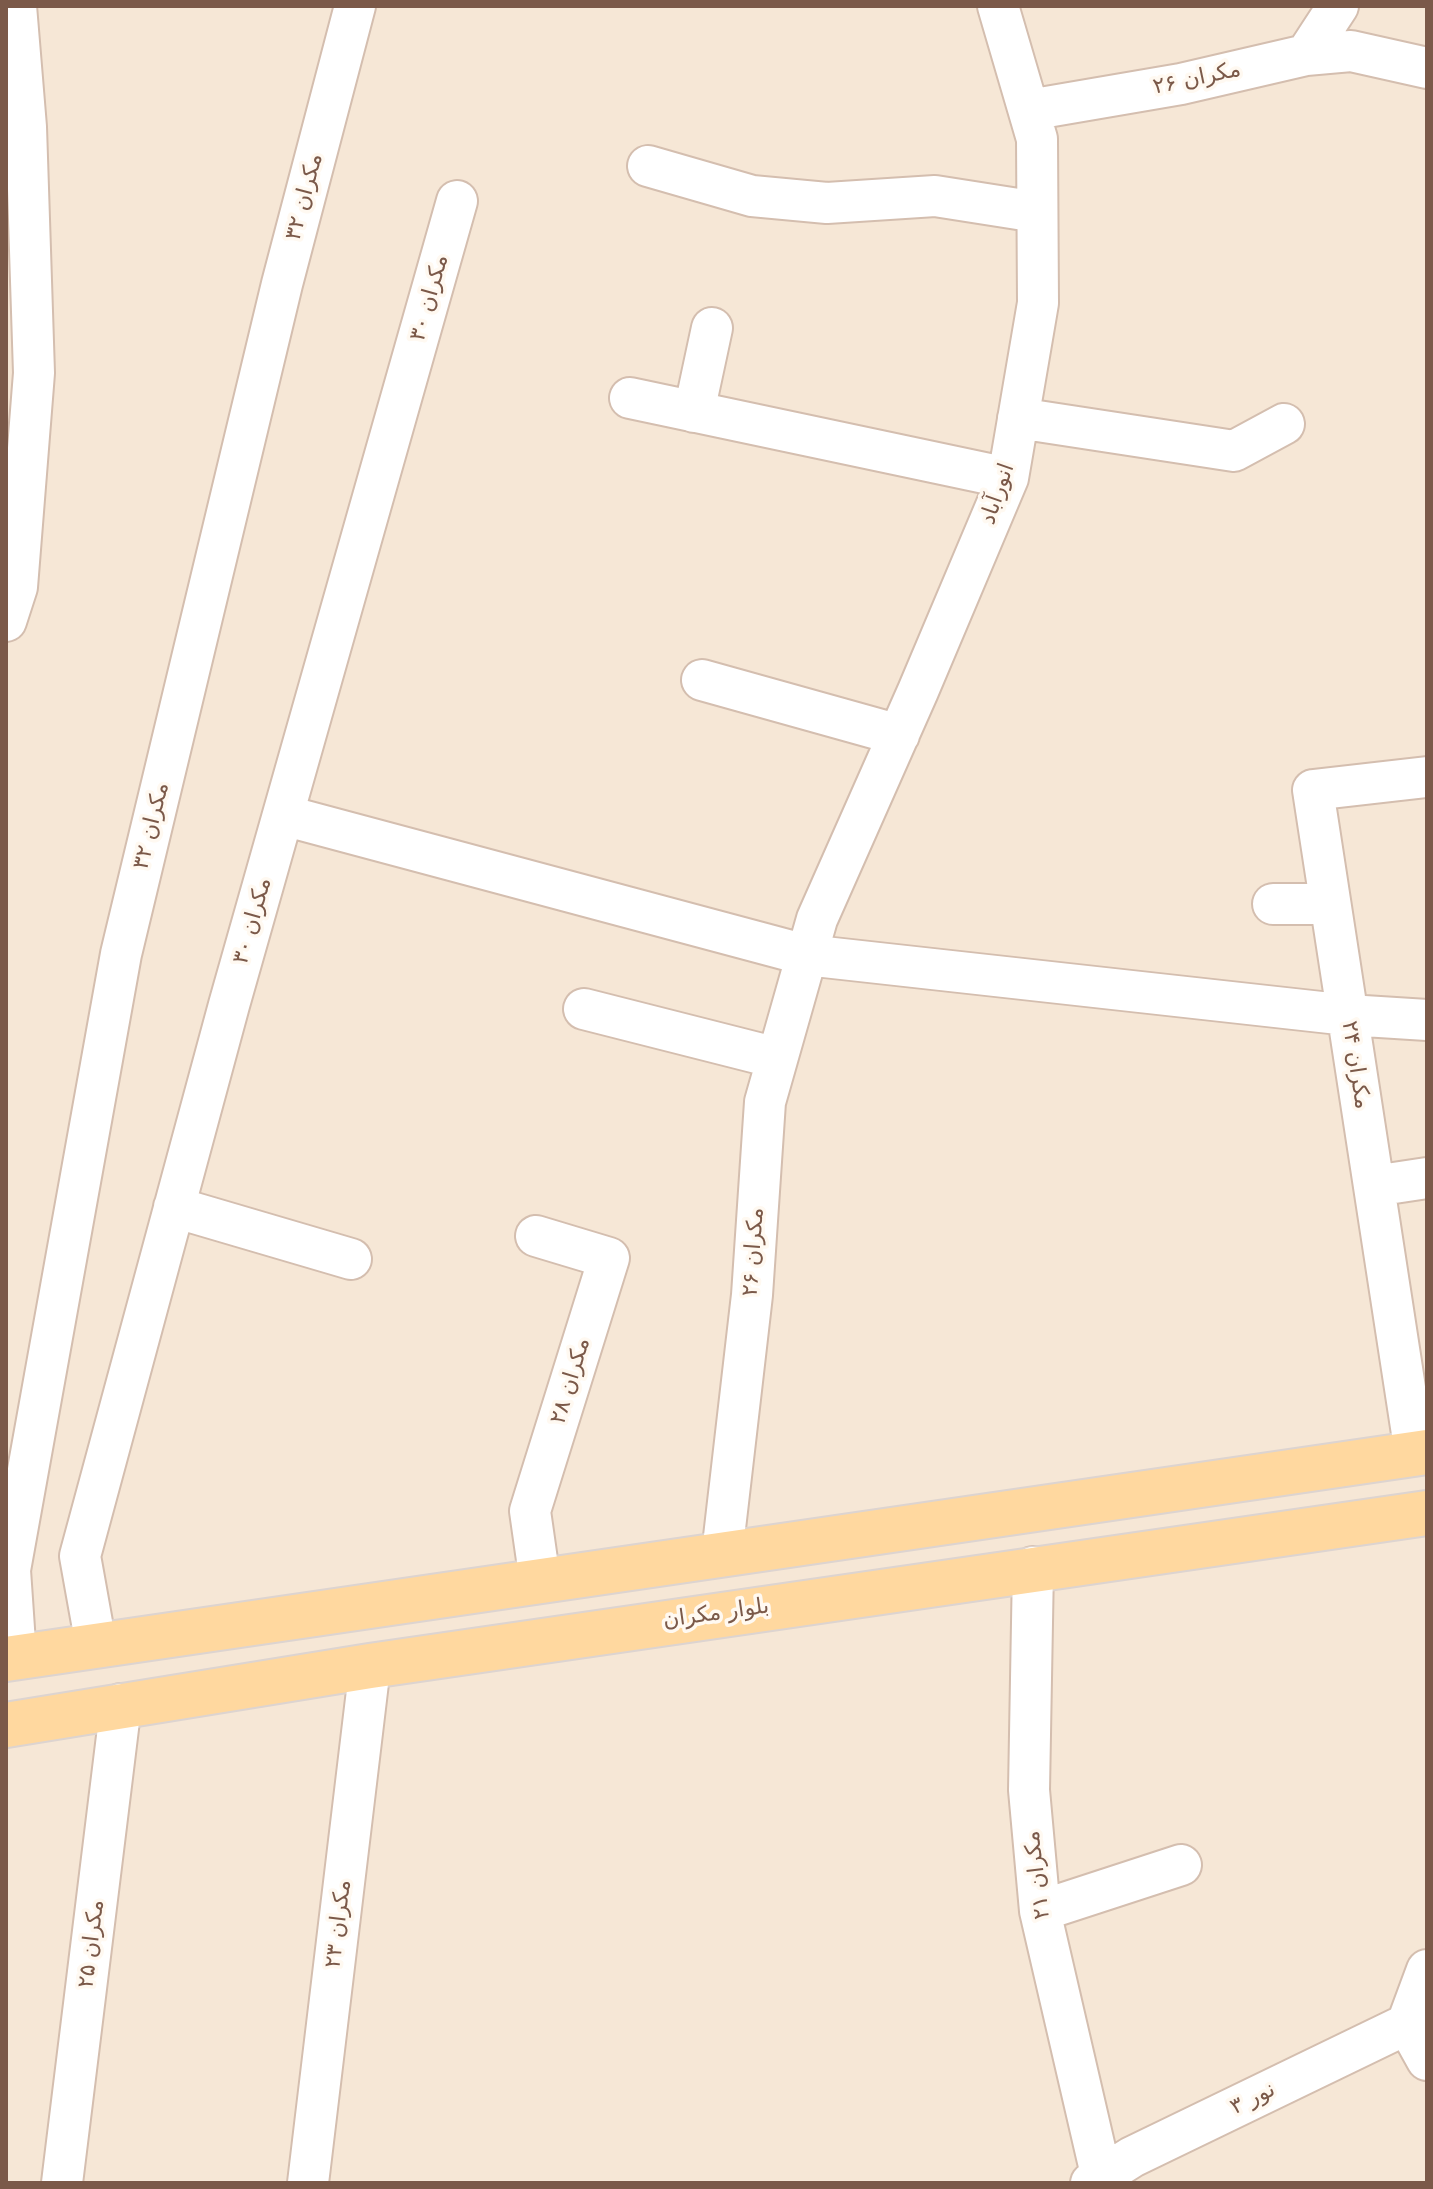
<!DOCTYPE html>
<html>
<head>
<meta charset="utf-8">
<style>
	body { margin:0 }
	#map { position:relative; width:1433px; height:2189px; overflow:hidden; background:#fef5e9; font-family:"DejaVu Sans",sans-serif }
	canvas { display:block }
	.frame { position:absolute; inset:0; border:8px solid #7b5949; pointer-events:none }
</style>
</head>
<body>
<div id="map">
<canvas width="1433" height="2189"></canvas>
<div class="frame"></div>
</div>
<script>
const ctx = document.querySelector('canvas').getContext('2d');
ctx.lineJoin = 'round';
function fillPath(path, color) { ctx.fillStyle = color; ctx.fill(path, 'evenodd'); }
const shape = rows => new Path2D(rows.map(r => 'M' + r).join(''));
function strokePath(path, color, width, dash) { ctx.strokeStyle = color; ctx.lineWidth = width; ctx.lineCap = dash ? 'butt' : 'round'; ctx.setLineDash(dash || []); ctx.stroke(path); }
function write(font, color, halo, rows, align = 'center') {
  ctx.font = font + ' "DejaVu Sans",Vazirmatn,sans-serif'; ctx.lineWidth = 7; ctx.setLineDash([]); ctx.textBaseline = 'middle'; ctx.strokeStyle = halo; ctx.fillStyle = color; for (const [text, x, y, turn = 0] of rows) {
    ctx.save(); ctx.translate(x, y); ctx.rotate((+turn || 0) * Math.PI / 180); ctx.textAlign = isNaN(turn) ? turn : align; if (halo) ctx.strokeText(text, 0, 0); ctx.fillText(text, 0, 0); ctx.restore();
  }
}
const residential = shape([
	[6,6,1427,6,1427,2183,6,2183]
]);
const minor = shape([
	[1306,55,1351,51,1427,68],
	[1029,110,1181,84,1306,55,1338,6],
	[648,166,752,196,827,203,935,196,1037,212],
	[630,398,1008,478],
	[694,412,712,328],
	[1018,418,1234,451,1284,424],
	[6,621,17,587,34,373,26,127,16,6],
	[702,680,899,735],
	[283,815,806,955,1348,1015,1427,1020],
	[1273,904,1330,904],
	[584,1009,777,1058],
	[1374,1186,1427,1178],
	[174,1207,351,1259],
	[536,1236,609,1258,530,1511,540,1581],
	[1415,1453,1313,790,1427,777],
	[722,1554,752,1295,765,1102,817,919,918,691,1008,478,1038,303,1037,139,998,6],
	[1033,1567,1029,1790,1040,1911,1103,2183],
	[96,1645,80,1556,229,1005,457,201],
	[16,1658,10,1570,121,954,282,284,355,6],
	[1040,1911,1181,1865],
	[1407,2024,1427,1970],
	[1407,2024,1427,2060],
	[62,2183,121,1704],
	[308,2183,370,1666],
	[1091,2183,1132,2157,1407,2024]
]);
const major = shape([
	[6,1659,1427,1452],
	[6,1725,370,1666,1427,1513]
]);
const streetNames = [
	["مکران ۲۶",1197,79,-12],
	["مکران ۳۲",305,197,-75],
	["مکران ۳۰",430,298,-74],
	["انورآباد",998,494,-71],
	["مکران ۳۲",152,826,-76],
	["مکران ۳۰",253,921,-74],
	["مکران ۲۴",1355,1065,81],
	["مکران ۲۶",754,1252,-86],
	["مکران ۲۸",571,1381,-73],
	["بلوار مکران",716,1614,-8],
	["مکران ۲۱",1038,1875,-97],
	["مکران ۲۳",339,1924,-83],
	["مکران ۲۵",92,1944,-83],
	["نور ۳",1253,2099,-26]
];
fillPath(residential, '#f6e7d6');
strokePath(minor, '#d4beaf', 44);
strokePath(major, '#ddd4d0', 48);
strokePath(minor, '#fff', 40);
strokePath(major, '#ffd89f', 44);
write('22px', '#7b5949', '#fff9f1', streetNames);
</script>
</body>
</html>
